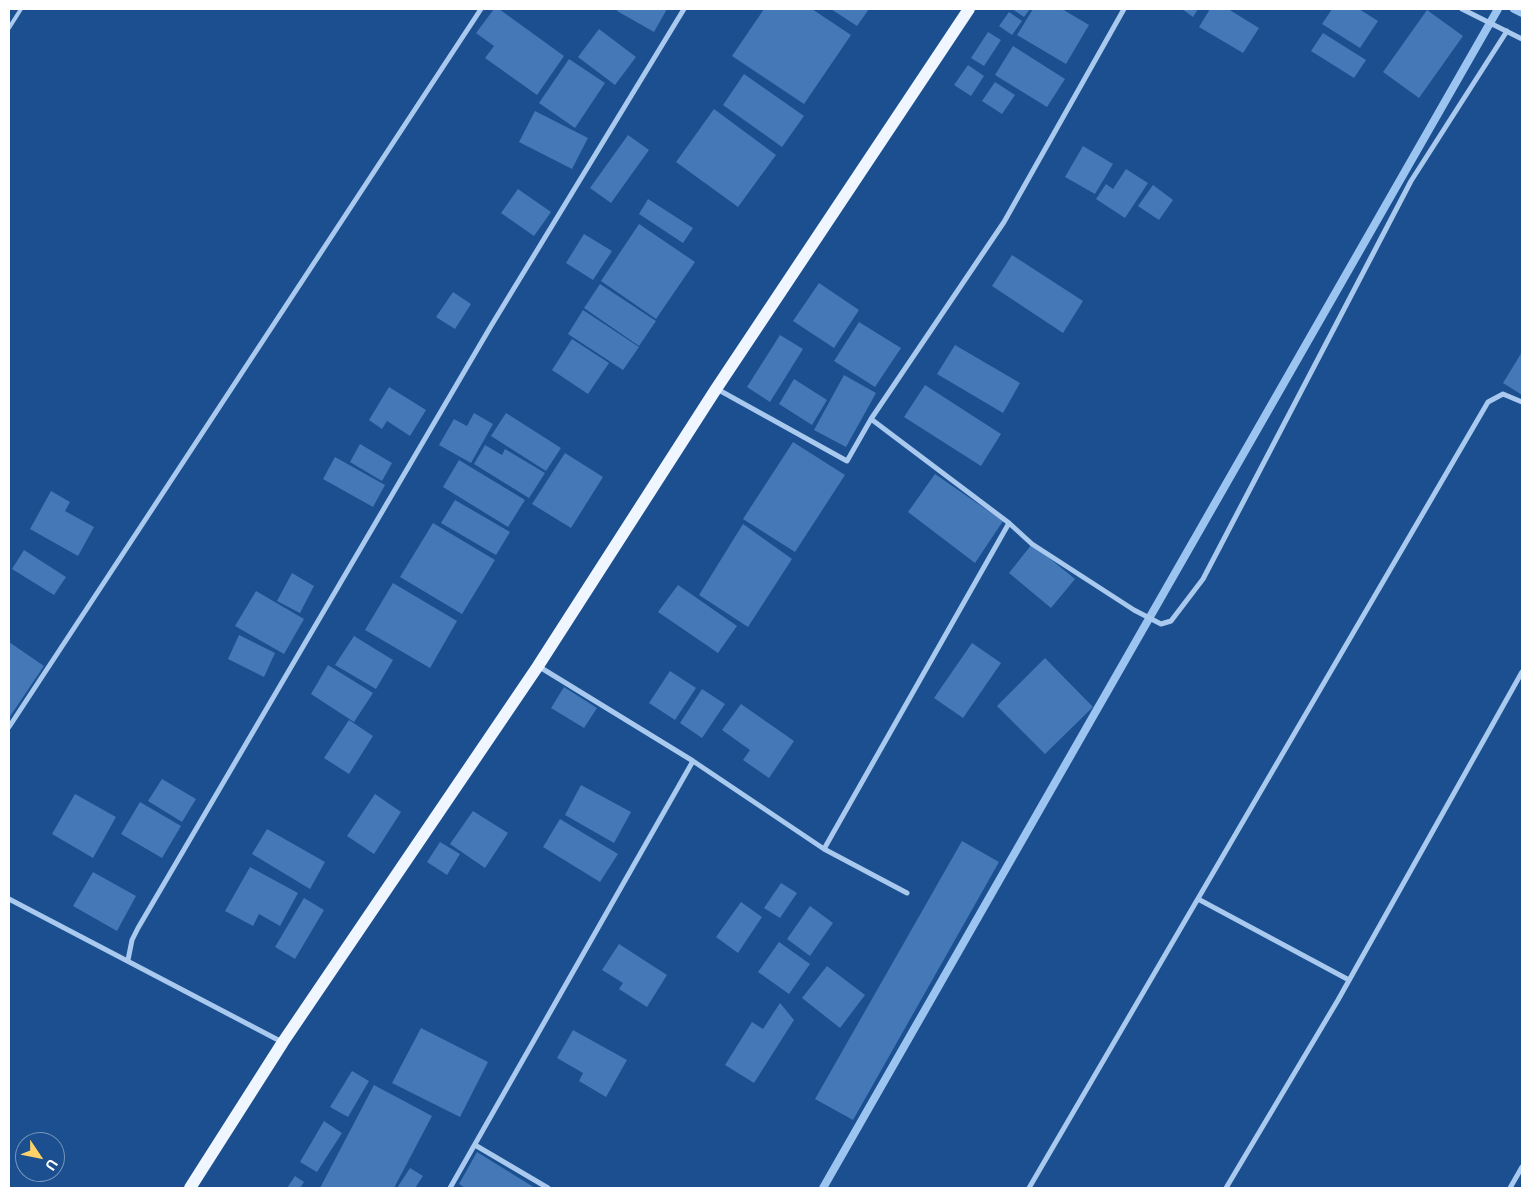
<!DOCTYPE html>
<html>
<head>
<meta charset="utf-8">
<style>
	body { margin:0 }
	#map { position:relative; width:1531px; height:1197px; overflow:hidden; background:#1b4f8f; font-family:"Public Sans",sans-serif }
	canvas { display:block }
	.frame { position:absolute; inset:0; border:10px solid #fff; pointer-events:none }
	.north { position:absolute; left:15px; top:1132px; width:50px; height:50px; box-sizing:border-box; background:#1b4f8f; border:1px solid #7695bc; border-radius:50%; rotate:124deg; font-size:14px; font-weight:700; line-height:20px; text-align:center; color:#fff }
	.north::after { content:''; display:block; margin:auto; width:18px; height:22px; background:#ffd166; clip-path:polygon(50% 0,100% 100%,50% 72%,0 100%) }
</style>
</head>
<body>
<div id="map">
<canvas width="1531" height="1197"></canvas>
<div class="frame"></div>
<div class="north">U</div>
</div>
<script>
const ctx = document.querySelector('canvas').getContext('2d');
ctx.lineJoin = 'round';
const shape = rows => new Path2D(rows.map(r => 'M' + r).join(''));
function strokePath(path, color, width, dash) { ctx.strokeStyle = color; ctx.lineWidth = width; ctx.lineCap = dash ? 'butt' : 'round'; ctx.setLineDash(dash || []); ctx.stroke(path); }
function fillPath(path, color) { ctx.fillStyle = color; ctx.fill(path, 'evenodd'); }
const stream = shape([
	[1514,9,1522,13],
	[823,1188,1498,9]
]);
const building = shape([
	[494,9,499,9,564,56,537,95,485,58,494,46,476,33],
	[618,9,667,9,654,32,617,11],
	[764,9,812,9,851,35,804,104,732,56],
	[831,9,869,9,857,26],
	[1012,9,1030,9,1024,17],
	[1033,9,1062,9,1089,25,1066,64,1017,35],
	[1182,9,1198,9,1193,17],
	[1210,9,1228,9,1259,28,1243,53,1199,27],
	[1332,9,1359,9,1378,21,1360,48,1322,24],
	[1427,10,1463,36,1419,98,1383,72],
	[1009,12,1022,21,1012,35,999,26],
	[599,29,636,57,615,85,578,57],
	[988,32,1001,40,984,66,971,58],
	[1323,33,1366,60,1354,78,1311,51],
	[1013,46,1065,79,1047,107,995,75],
	[569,59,605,83,575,128,539,103],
	[968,65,984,76,971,96,954,85],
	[744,74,804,116,782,147,723,105],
	[995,82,1015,95,1002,114,982,101],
	[714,109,776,155,738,207,676,162],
	[535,111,588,138,572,169,519,142],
	[628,135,649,150,611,203,590,188],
	[1083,146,1113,164,1095,194,1065,177],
	[1126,169,1148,183,1125,218,1096,199,1106,184,1113,189],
	[1153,185,1173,200,1159,220,1138,206],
	[518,189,551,212,534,236,501,213],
	[648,199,693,228,683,243,639,214],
	[639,224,695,262,656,319,601,281],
	[584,234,612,251,593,280,566,263],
	[1012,255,1083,301,1063,333,992,286],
	[819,283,859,310,834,348,793,321],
	[600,284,656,321,639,346,584,308],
	[453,292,471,304,455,329,436,317],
	[583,310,639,347,623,370,568,334],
	[859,322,901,348,875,387,834,361],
	[780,335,803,349,770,402,747,387],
	[572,339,609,363,588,394,552,370],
	[955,345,1020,383,1003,413,937,374],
	[1522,352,1522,395,1503,383],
	[844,375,876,393,846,447,814,430],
	[794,379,827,400,812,425,779,404],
	[925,385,1001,434,981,466,904,417],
	[389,387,426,410,410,436,387,421,382,429,369,420],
	[474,413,493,424,471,463,439,445,454,419,467,426],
	[506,413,561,448,546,471,491,436],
	[793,442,845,475,795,552,743,519],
	[360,444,392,463,382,481,350,462],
	[485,445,502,455,505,449,545,473,529,498,474,464],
	[565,453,603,477,571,528,532,504],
	[335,457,385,485,373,507,323,479],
	[459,460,525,500,508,527,443,487],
	[935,474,1003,521,975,563,908,512],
	[51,491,70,502,65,511,94,527,78,556,30,529],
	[455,500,510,532,496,555,441,523],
	[433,523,495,560,462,614,400,577],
	[743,524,792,559,748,627,699,595],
	[1032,544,1075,579,1051,608,1009,573],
	[24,550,66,577,54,595,12,569],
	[292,573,314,586,300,613,277,601],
	[393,583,457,621,430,668,365,630],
	[678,585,737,626,718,653,658,612],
	[256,591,304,619,284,654,235,626],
	[239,635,275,653,264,677,228,659],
	[354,636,393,660,376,689,335,665],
	[9,642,44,666,9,718],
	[972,643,1001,663,963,718,934,698],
	[1045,658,1093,707,1045,754,997,706],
	[328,665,373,693,354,722,311,694],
	[670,671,696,688,675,720,649,703],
	[564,687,597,708,584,728,551,708],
	[702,689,725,704,702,738,680,723],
	[741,704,794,741,769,778,743,760,750,750,722,730],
	[349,720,373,736,349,774,324,758],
	[162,779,196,799,182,822,148,801],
	[581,785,631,812,614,843,565,815],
	[75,794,116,817,93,858,52,834],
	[375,794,401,812,374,854,347,836],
	[140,802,181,826,162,858,121,834],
	[473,811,508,833,485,868,450,844],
	[560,819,618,854,600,882,543,847],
	[267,829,325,862,310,889,252,854],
	[962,841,999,862,853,1120,815,1099],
	[440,842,460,854,447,875,427,862],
	[250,867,298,893,280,926,259,914,253,926,225,911],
	[93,872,136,896,117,931,73,906],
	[781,883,797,893,780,918,764,908],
	[304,898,324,910,295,959,275,947],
	[741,902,762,917,738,953,716,937],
	[810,906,833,923,810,956,787,939],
	[779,942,810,964,789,994,758,972],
	[619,944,667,975,647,1007,619,989,623,983,602,970],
	[827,966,865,995,840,1028,802,998],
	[780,1003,794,1020,754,1083,725,1065,752,1022,763,1029],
	[421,1028,488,1062,460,1117,392,1083],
	[573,1030,627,1060,606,1097,579,1081,583,1073,557,1058],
	[352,1071,369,1081,348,1117,330,1107],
	[374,1085,432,1116,394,1188,320,1188],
	[324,1121,342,1133,317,1172,300,1162],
	[477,1152,535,1188,465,1188,459,1184],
	[410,1168,423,1176,415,1188,397,1188],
	[295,1176,304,1182,300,1188,287,1188]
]);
const lane = shape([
	[9,28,21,9]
]);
const street = shape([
	[1462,9,1522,39],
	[717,389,847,461,871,419,1004,222,1124,9],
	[871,419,1009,523,1032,544,1134,610,1161,624,1171,621,1203,579,1411,181,1507,31],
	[538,666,693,761,824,849],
	[9,727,481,9],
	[907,893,824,849,1009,523],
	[9,899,282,1042],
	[1198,899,1349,980],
	[128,960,132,940,138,928,491,326,684,9],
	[475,1145,548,1188],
	[450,1188,693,761],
	[1029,1188,1488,402,1503,394,1522,402],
	[1226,1188,1338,1000,1522,672],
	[1510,1188,1522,1167]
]);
const primary = shape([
	[190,1188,283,1042,538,666,716,389,969,9]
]);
strokePath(stream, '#9cc4f0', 8);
fillPath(building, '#4478b7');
strokePath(lane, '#a9c9ee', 4);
strokePath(street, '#a9c9ee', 5);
strokePath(primary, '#f0f6ff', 12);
</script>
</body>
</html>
